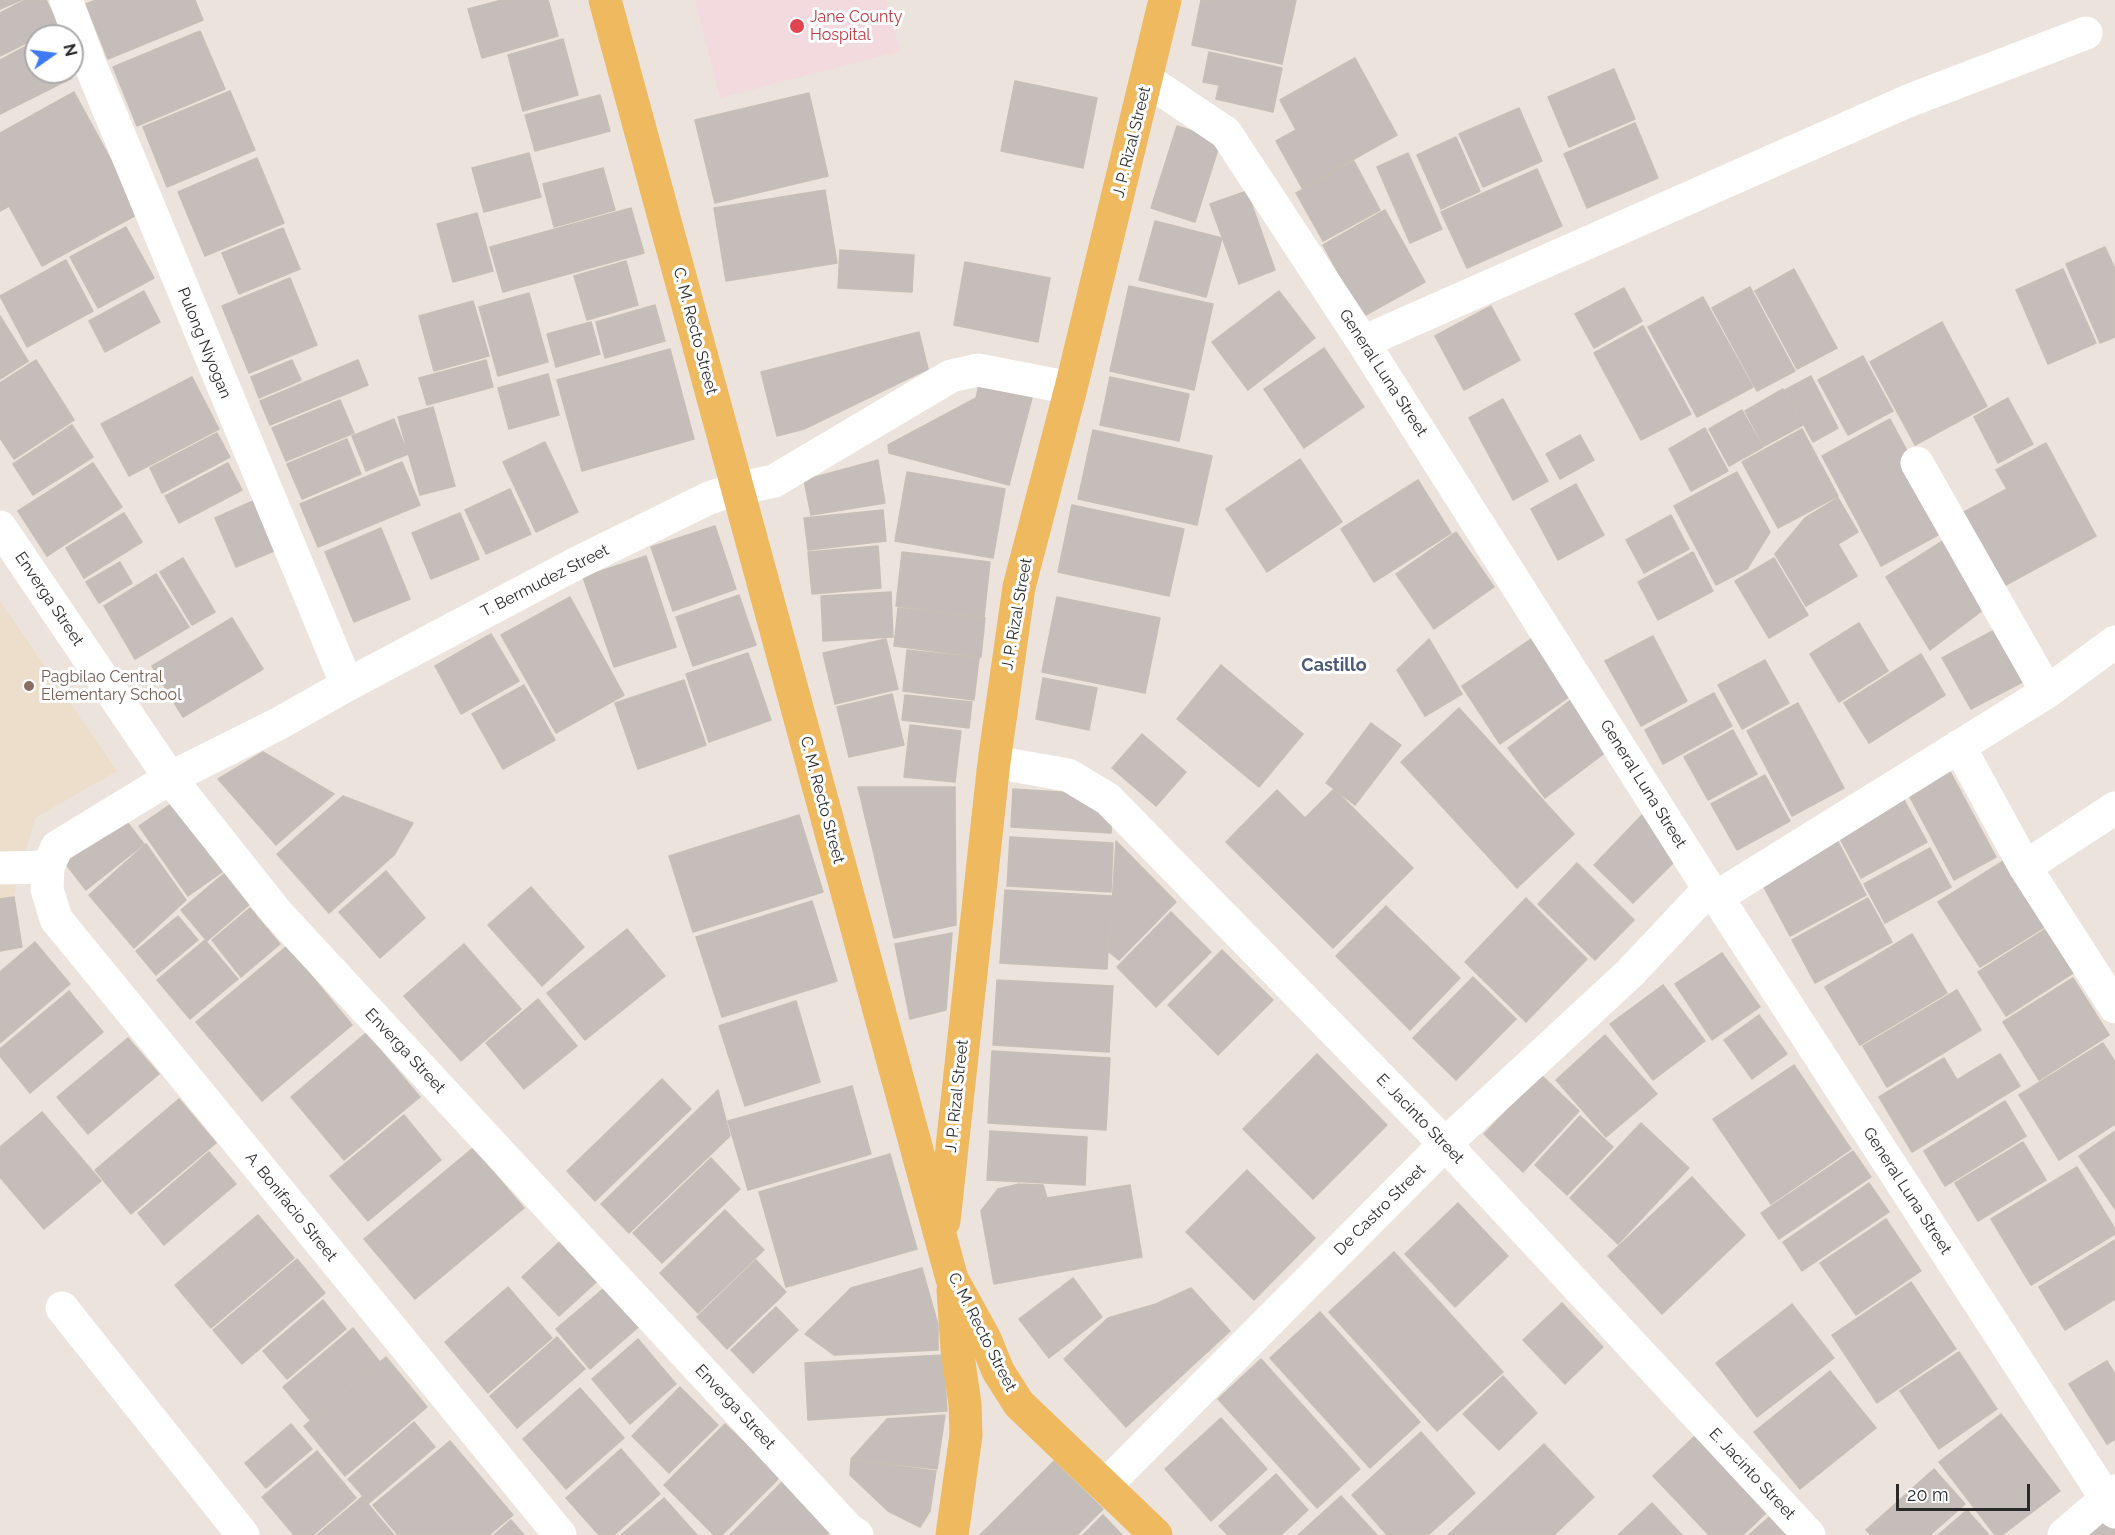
<!DOCTYPE html>
<html>
<head>
<meta charset="utf-8">
<style>
	body { margin:0 }
	#map { position:relative; width:2115px; height:1535px; overflow:hidden; background:#ece3dc; font-family:Raleway,sans-serif }
	canvas { display:block }
	.north { position:absolute; left:24px; top:24px; width:60px; height:60px; box-sizing:border-box; background:#fff; border:2px solid #aaa; border-radius:50%; rotate:76deg; font-size:16px; font-weight:700; line-height:24px; text-align:center; color:#2a2a2a }
	.north::after { content:''; display:block; margin:auto; width:21px; height:27px; background:#3f7af6; clip-path:polygon(50% 0,100% 100%,50% 72%,0 100%) }
	.scale { position:absolute; left:1896px; top:1484px; width:134px; height:27px; box-sizing:border-box; border:3px solid #2a2a2a; border-top:0; padding-left:8px; font-size:18px; line-height:21px; white-space:nowrap; color:#2a2a2a; -webkit-text-stroke:4px #fff; paint-order:stroke }
</style>
</head>
<body>
<div id="map">
<canvas width="2115" height="1535"></canvas>
<div class="north">N</div>
<div class="scale">20 m</div>
</div>
<script>
const ctx = document.querySelector('canvas').getContext('2d');
ctx.lineJoin = 'round';
function fillPath(path, color) { ctx.fillStyle = color; ctx.fill(path, 'evenodd'); }
const shape = rows => new Path2D(rows.map(r => 'M' + r).join(''));
function strokePath(path, color, width, dash) { ctx.strokeStyle = color; ctx.lineWidth = width; ctx.lineCap = dash ? 'butt' : 'round'; ctx.setLineDash(dash || []); ctx.stroke(path); }
function write(font, color, halo, rows, align = 'center') {
  ctx.font = font + ' Raleway,sans-serif'; ctx.lineWidth = 6; ctx.setLineDash([]); ctx.textBaseline = 'middle'; ctx.strokeStyle = halo; ctx.fillStyle = color; for (const [text, x, y, turn = 0] of rows) {
    ctx.save(); ctx.translate(x, y); ctx.rotate((+turn || 0) * Math.PI / 180); ctx.textAlign = isNaN(turn) ? turn : align; if (halo) ctx.strokeText(text, 0, 0); ctx.fillText(text, 0, 0); ctx.restore();
  }
}
const education = shape([
	[0,601,117,771,35,818,7,919,0,923]
]);
const medical = shape([
	[695,0,886,0,900,51,720,98]
]);
const building = shape([
	[0,0,21,0,0,9,0,0],
	[25,0,46,0,59,26,36,36,36,38,0,56,0,13,25,0],
	[96,0,195,0,203,20,108,59,86,4,96,0],
	[502,0,548,0,558,36,482,58,468,9,502,0],
	[1201,0,1296,0,1282,64,1192,45,1201,0],
	[200,31,225,89,137,126,113,67,200,31],
	[563,39,578,95,523,111,508,55,563,39],
	[36,41,36,72,68,72,72,78,0,114,0,60,36,41],
	[1209,52,1282,68,1273,112,1216,99,1219,85,1203,82,1209,52],
	[1355,58,1397,135,1302,188,1276,141,1296,130,1280,100,1355,58],
	[1614,69,1635,119,1569,147,1548,97,1614,69],
	[1015,81,1097,98,1083,168,1001,151,1015,81],
	[230,91,255,150,167,187,143,127,230,91],
	[74,92,140,213,42,266,9,206,0,211,0,133,74,92],
	[809,93,828,176,715,203,695,120,809,93],
	[600,95,610,131,535,151,525,115,600,95],
	[1519,108,1542,161,1483,187,1459,134,1519,108],
	[1635,123,1658,178,1587,208,1564,154,1635,123],
	[1177,126,1221,140,1195,222,1151,208,1177,126],
	[1456,137,1480,191,1441,209,1417,155,1456,137],
	[529,153,541,197,484,212,472,168,529,153],
	[1408,153,1442,229,1410,243,1377,167,1408,153],
	[257,158,284,223,205,256,178,192,257,158],
	[1354,161,1380,210,1323,241,1296,193,1354,161],
	[603,168,615,210,554,227,543,184,603,168],
	[1537,169,1562,226,1467,268,1441,212,1537,169],
	[825,190,837,263,726,281,714,208,825,190],
	[1247,191,1275,270,1239,284,1210,204,1247,191],
	[631,208,644,253,503,292,490,247,631,208],
	[1385,210,1425,282,1362,317,1323,245,1385,210],
	[477,213,493,271,453,282,437,224,477,213],
	[1155,221,1222,238,1206,297,1139,280,1155,221],
	[126,227,154,278,98,308,70,257,126,227],
	[283,228,300,269,239,294,222,253,283,228],
	[2105,247,2115,269,2115,337,2100,343,2066,264,2105,247],
	[840,250,914,255,912,292,838,288,840,250],
	[66,260,93,311,27,347,0,296,66,260],
	[626,261,638,305,587,320,574,276,626,261],
	[965,262,1050,278,1038,342,954,325,965,262],
	[1794,269,1837,348,1797,369,1755,291,1794,269],
	[2063,269,2096,343,2048,364,2016,290,2063,269],
	[290,278,317,345,249,373,222,306,290,278],
	[1129,286,1213,304,1194,390,1110,371,1129,286],
	[1750,287,1795,371,1757,391,1712,308,1750,287],
	[1624,288,1642,321,1594,348,1575,314,1624,288],
	[144,291,160,322,105,352,89,321,144,291],
	[1279,291,1315,338,1248,390,1212,342,1279,291],
	[529,293,548,362,498,376,479,307,529,293],
	[1703,297,1753,387,1697,417,1648,327,1703,297],
	[473,301,489,356,434,371,419,316,473,301],
	[655,305,665,341,605,358,596,322,655,305],
	[1491,306,1520,360,1464,390,1435,336,1491,306],
	[0,316,28,361,0,379,0,316],
	[591,322,600,354,556,367,547,334,591,322],
	[1942,322,1987,406,1915,445,1870,362,1942,322],
	[1643,326,1691,414,1641,440,1594,353,1643,326],
	[919,332,928,369,804,429,777,436,761,372,919,332],
	[1324,348,1364,407,1304,448,1264,389,1324,348],
	[670,349,694,439,582,471,557,380,670,349],
	[1863,356,1893,411,1848,435,1818,380,1863,356],
	[36,360,74,420,14,459,0,438,0,383,36,360],
	[292,360,301,380,259,398,251,377,292,360],
	[358,360,368,385,270,425,260,401,358,360],
	[486,360,493,387,427,405,419,378,486,360],
	[548,374,559,415,509,429,498,388,548,374],
	[1811,376,1838,428,1813,442,1785,390,1811,376],
	[192,377,219,429,129,476,101,424,192,377],
	[1110,377,1189,394,1179,441,1100,425,1110,377],
	[980,381,1033,394,1009,485,889,453,888,445,976,398,980,381],
	[1783,389,1803,425,1764,446,1745,411,1783,389],
	[2008,398,2033,444,1998,463,1974,417,2008,398],
	[1503,399,1548,481,1513,500,1469,418,1503,399],
	[340,400,354,433,286,461,272,428,340,400],
	[433,407,455,486,420,495,398,417,433,407],
	[1742,410,1763,447,1729,466,1709,429,1742,410],
	[394,419,408,454,366,471,352,436,394,419],
	[1890,419,1949,529,1881,566,1822,456,1890,419],
	[72,425,93,457,33,495,13,464,72,425],
	[1705,428,1728,471,1691,491,1669,449,1705,428],
	[1802,429,1838,496,1778,528,1742,462,1802,429],
	[1093,430,1212,456,1197,525,1078,499,1093,430],
	[217,433,230,457,162,493,150,468,217,433],
	[1580,435,1594,460,1560,479,1546,454,1580,435],
	[347,439,361,474,302,499,287,464,347,439],
	[545,442,578,512,536,532,503,462,545,442],
	[2046,443,2096,536,2004,586,1964,512,2007,489,1996,470,2046,443],
	[1300,459,1342,522,1267,572,1226,509,1300,459],
	[878,460,885,503,811,515,804,480,878,460],
	[402,462,420,505,318,547,300,504,402,462],
	[93,463,122,507,47,556,18,511,93,463],
	[228,463,242,490,179,523,165,496,228,463],
	[907,472,1005,489,993,558,895,541,907,472],
	[1737,472,1770,532,1747,569,1716,585,1674,506,1737,472],
	[1418,480,1451,533,1374,582,1341,529,1418,480],
	[1576,484,1604,535,1558,560,1531,509,1576,484],
	[510,489,531,534,486,554,465,510,510,489],
	[1838,498,1858,532,1838,544,1857,576,1806,606,1775,554,1805,518,1838,498],
	[253,501,274,551,236,567,215,518,253,501],
	[1072,505,1184,529,1169,596,1058,572,1072,505],
	[883,510,886,541,808,550,804,518,883,510],
	[124,513,142,542,84,578,66,548,124,513],
	[460,513,479,559,431,579,412,533,460,513],
	[1671,515,1689,549,1644,573,1626,540,1671,515],
	[715,526,736,589,673,611,651,547,715,526],
	[381,528,410,599,354,622,325,552,381,528],
	[1456,532,1494,587,1434,629,1396,574,1456,532],
	[1949,537,1991,604,1930,650,1886,577,1949,537],
	[878,546,881,588,812,594,808,552,878,546],
	[902,552,990,562,984,617,896,606,902,552],
	[1693,552,1713,591,1658,620,1638,582,1693,552],
	[646,556,676,647,614,667,583,577,646,556],
	[183,558,215,612,192,625,160,572,183,558],
	[1774,558,1808,615,1769,638,1735,581,1774,558],
	[120,562,132,583,99,603,86,582,120,562],
	[156,574,189,627,135,659,104,606,156,574],
	[891,592,893,637,823,641,821,596,891,592],
	[739,595,756,645,693,666,676,617,739,595],
	[570,597,624,695,556,733,501,635,570,597],
	[1057,597,1160,618,1145,693,1042,672,1057,597],
	[898,608,985,618,981,657,894,646,898,608],
	[232,618,263,669,183,717,152,666,232,618],
	[1859,623,1888,671,1839,702,1810,654,1859,623],
	[2000,627,2028,679,1971,709,1942,658,2000,627],
	[491,634,519,681,461,714,435,666,491,634],
	[1653,636,1687,701,1641,726,1605,661,1653,636],
	[1534,637,1572,695,1500,744,1462,686,1534,637],
	[886,639,898,689,835,704,823,653,886,639],
	[1429,639,1462,694,1425,716,1397,670,1429,639],
	[907,650,979,658,974,700,903,691,907,650],
	[748,653,771,720,709,742,686,674,748,653],
	[1921,654,1945,695,1869,743,1844,703,1921,654],
	[1765,660,1789,703,1742,729,1718,685,1765,660],
	[1221,665,1303,734,1259,787,1177,719,1221,665],
	[1043,678,1097,688,1089,730,1036,719,1043,678],
	[684,680,706,745,638,769,615,703,684,680],
	[524,685,555,740,503,769,472,714,524,685],
	[1714,693,1732,726,1663,764,1645,730,1714,693],
	[892,694,904,745,849,757,837,707,892,694],
	[905,695,972,702,969,728,902,720,905,695],
	[1572,699,1610,749,1545,798,1508,748,1572,699],
	[1798,703,1844,788,1792,816,1747,731,1798,703],
	[1459,708,1574,834,1517,888,1401,762,1459,708],
	[1371,723,1401,745,1355,805,1326,783,1371,723],
	[910,725,961,731,955,782,904,777,910,725],
	[1733,730,1757,774,1708,800,1684,757,1733,730],
	[1142,734,1186,772,1156,806,1112,768,1142,734],
	[263,752,334,794,276,845,218,779,263,752],
	[1946,764,1996,857,1954,880,1904,786,1946,764],
	[1765,775,1790,821,1737,850,1711,804,1765,775],
	[858,787,955,787,956,925,894,938,858,787],
	[1013,789,1076,793,1112,809,1111,833,1011,827,1013,789],
	[1334,789,1413,868,1333,948,1226,842,1277,790,1305,818,1334,789],
	[343,796,413,823,394,855,329,913,277,854,343,796],
	[1903,798,1927,842,1861,878,1837,833,1903,798],
	[174,802,222,872,188,896,139,826,174,802],
	[1643,814,1683,853,1633,903,1594,865,1643,814],
	[799,815,823,892,693,932,669,856,799,815],
	[123,817,144,844,86,890,65,863,123,817],
	[1010,837,1113,843,1111,892,1007,886,1010,837],
	[1836,838,1866,895,1790,936,1760,880,1836,838],
	[1116,841,1176,902,1119,960,1109,952,1116,841],
	[146,844,186,900,134,948,89,895,146,844],
	[1930,848,1951,887,1885,923,1864,884,1930,848],
	[2005,860,2046,926,1980,967,1938,902,2005,860],
	[1577,863,1634,920,1595,960,1538,904,1577,863],
	[386,871,425,918,380,958,339,912,386,871],
	[226,872,251,903,207,941,181,910,226,872],
	[531,887,584,947,542,986,488,925,531,887],
	[1005,890,1111,896,1107,969,1000,963,1005,890],
	[14,897,22,947,0,951,0,899,14,897],
	[1526,898,1587,959,1526,1022,1465,962,1526,898],
	[1868,898,1892,942,1815,983,1792,940,1868,898],
	[812,901,837,981,722,1017,696,937,812,901],
	[1386,906,1460,978,1410,1030,1336,956,1386,906],
	[250,908,280,944,241,977,212,940,250,908],
	[1171,912,1211,952,1156,1007,1117,967,1171,912],
	[178,916,198,940,156,975,136,951,178,916],
	[627,929,665,976,585,1040,547,993,627,929],
	[2046,929,2073,973,2006,1016,1978,972,2046,929],
	[952,933,946,1010,910,1019,895,944,952,933],
	[1912,934,1947,993,1860,1045,1825,987,1912,934],
	[205,940,238,979,190,1019,157,980,205,940],
	[35,942,70,984,0,1043,0,972,35,942],
	[464,944,521,1009,461,1061,404,996,464,944],
	[287,946,352,1025,262,1101,196,1022,287,946],
	[1222,950,1273,1000,1218,1055,1168,1005,1222,950],
	[1722,953,1760,1007,1712,1040,1675,984,1722,953],
	[1473,977,1516,1019,1456,1080,1413,1038,1473,977],
	[2073,978,2109,1035,2039,1080,2003,1022,2073,978],
	[997,980,1113,986,1109,1052,993,1045,997,980],
	[1663,985,1705,1041,1653,1080,1610,1024,1663,985],
	[1957,990,1981,1030,1887,1087,1863,1046,1957,990],
	[69,991,103,1032,30,1093,0,1056,0,1049,69,991],
	[538,999,577,1046,524,1089,486,1043,538,999],
	[796,1001,820,1082,745,1106,719,1026,796,1001],
	[1759,1015,1787,1054,1752,1079,1724,1040,1759,1015],
	[366,1033,420,1097,344,1160,291,1097,366,1033],
	[1605,1035,1657,1094,1606,1137,1556,1080,1605,1035],
	[128,1038,159,1074,88,1134,57,1097,128,1038],
	[2103,1043,2115,1062,2115,1124,2059,1160,2019,1095,2103,1043],
	[992,1051,1110,1058,1106,1130,988,1123,992,1051],
	[1317,1054,1387,1125,1313,1199,1243,1129,1317,1054],
	[2000,1054,2020,1086,1912,1152,1879,1097,1944,1058,1957,1080,2000,1054],
	[1794,1065,1851,1149,1771,1204,1713,1119,1794,1065],
	[1541,1075,1579,1111,1523,1172,1484,1134,1541,1075],
	[662,1079,691,1109,595,1201,567,1171,662,1079],
	[852,1086,871,1154,748,1190,728,1121,852,1086],
	[718,1090,730,1136,629,1233,601,1204,718,1090],
	[179,1099,216,1143,131,1214,95,1170,179,1099],
	[2005,1101,2026,1136,1945,1186,1924,1151,2005,1101],
	[42,1112,101,1181,44,1229,0,1177,0,1147,42,1112],
	[404,1115,441,1160,368,1221,330,1176,404,1115],
	[1580,1116,1613,1147,1567,1195,1535,1165,1580,1116],
	[1641,1123,1689,1168,1618,1244,1570,1198,1641,1123],
	[990,1131,1087,1137,1085,1185,987,1180,990,1131],
	[2115,1131,2115,1209,2079,1156,2115,1131],
	[2023,1142,2046,1180,1978,1221,1955,1183,2023,1142],
	[473,1148,524,1208,415,1299,364,1239,473,1148],
	[1853,1151,1871,1177,1779,1239,1761,1213,1853,1151],
	[209,1152,236,1184,164,1245,138,1213,209,1152],
	[890,1154,917,1249,786,1287,759,1192,890,1154],
	[711,1158,740,1189,662,1263,633,1233,711,1158],
	[2077,1167,2115,1229,2115,1234,2031,1285,1991,1219,2077,1167],
	[1247,1170,1315,1238,1254,1300,1186,1232,1247,1170],
	[1692,1177,1745,1235,1662,1314,1608,1256,1692,1177],
	[1869,1183,1889,1212,1802,1271,1783,1242,1869,1183],
	[1019,1184,1043,1185,1047,1198,1130,1185,1142,1257,994,1284,981,1211,998,1189,1019,1184],
	[1458,1203,1508,1256,1455,1307,1405,1254,1458,1203],
	[725,1210,764,1250,698,1313,660,1273,725,1210],
	[258,1215,294,1258,211,1328,175,1285,258,1215],
	[1886,1219,1921,1271,1856,1315,1820,1263,1886,1219],
	[568,1234,605,1274,559,1316,522,1277,568,1234],
	[2115,1240,2115,1299,2065,1330,2039,1287,2115,1240],
	[1394,1252,1503,1372,1437,1431,1329,1312,1394,1252],
	[297,1259,325,1293,242,1364,213,1330,297,1259],
	[756,1260,786,1292,727,1349,697,1317,756,1260],
	[922,1268,938,1325,938,1350,834,1355,805,1334,851,1288,922,1268],
	[1073,1278,1102,1317,1049,1358,1019,1319,1073,1278],
	[1911,1282,1956,1349,1877,1403,1832,1335,1911,1282],
	[609,1284,643,1323,590,1369,556,1329,609,1284],
	[508,1287,552,1338,488,1393,445,1342,508,1287],
	[1191,1288,1230,1331,1126,1427,1064,1359,1108,1318,1156,1304,1191,1288],
	[323,1300,346,1329,287,1379,263,1351,323,1300],
	[1562,1303,1603,1347,1565,1384,1523,1340,1562,1303],
	[1792,1304,1834,1358,1757,1417,1716,1363,1792,1304],
	[776,1307,798,1330,753,1373,731,1350,776,1307],
	[1320,1312,1420,1422,1370,1468,1270,1358,1320,1312],
	[353,1328,379,1361,310,1420,283,1387,353,1328],
	[557,1337,585,1369,517,1428,490,1396,557,1337],
	[638,1339,676,1384,630,1424,592,1379,638,1339],
	[1959,1352,1997,1409,1939,1449,1900,1391,1959,1352],
	[943,1355,947,1411,808,1420,805,1363,943,1355],
	[386,1357,427,1407,345,1476,304,1426,386,1357],
	[1261,1359,1360,1469,1317,1508,1218,1399,1261,1359],
	[2107,1361,2115,1374,2115,1439,2107,1444,2069,1384,2107,1361],
	[1830,1371,1876,1428,1800,1489,1754,1432,1830,1371],
	[1503,1376,1537,1413,1499,1450,1463,1414,1503,1376],
	[680,1387,718,1425,669,1473,632,1436,680,1387],
	[580,1388,624,1438,566,1489,523,1439,580,1388],
	[2001,1414,2060,1491,2002,1535,1995,1535,1939,1462,2001,1414],
	[945,1415,937,1469,851,1459,887,1419,945,1415],
	[1221,1418,1267,1469,1211,1521,1165,1469,1221,1418],
	[414,1422,435,1447,369,1503,348,1479,414,1422],
	[291,1424,312,1449,266,1488,245,1463,291,1424],
	[725,1424,780,1477,722,1535,714,1535,664,1485,725,1424],
	[1421,1432,1475,1493,1428,1535,1387,1535,1352,1495,1421,1432],
	[1697,1434,1769,1510,1743,1535,1709,1535,1653,1476,1697,1434],
	[450,1441,513,1515,489,1535,398,1535,373,1505,450,1441],
	[1544,1444,1594,1497,1554,1535,1448,1535,1544,1444],
	[621,1449,660,1494,614,1535,599,1535,566,1498,621,1449],
	[317,1451,356,1498,313,1535,294,1535,262,1497,317,1451],
	[851,1460,936,1471,930,1511,920,1527,888,1511,850,1475,851,1460],
	[1054,1461,1103,1509,1077,1535,980,1535,1054,1461],
	[1934,1469,1965,1504,1930,1535,1871,1535,1866,1530,1934,1469],
	[1276,1474,1308,1510,1281,1535,1228,1535,1219,1526,1276,1474],
	[784,1480,833,1529,827,1535,730,1535,784,1480],
	[1341,1496,1377,1535,1298,1535,1341,1496],
	[362,1497,394,1535,317,1535,362,1497],
	[664,1498,697,1535,621,1535,664,1498],
	[1652,1503,1682,1535,1618,1535,1652,1503],
	[1967,1510,1989,1535,1938,1535,1967,1510],
	[1103,1515,1122,1535,1083,1535,1103,1515],
	[1769,1517,1786,1535,1749,1535,1769,1517],
	[2108,1519,2115,1528,2115,1535,2088,1535,2108,1519],
	[511,1520,524,1535,494,1535,511,1520]
]);
const minor = shape([
	[66,0,89,62,347,685],
	[1147,80,1226,133,1363,342,1709,889,1717,897,2115,1512],
	[1363,342,1908,101,2086,33],
	[1917,463,2047,692],
	[0,527,170,778,277,913,849,1530,857,1535],
	[1959,746,2025,867,2115,1007],
	[994,762,1068,775,1108,799,1445,1144,1809,1535],
	[2025,867,2115,808],
	[0,868,48,867],
	[1717,897,2047,692,2115,642],
	[62,1308,243,1535],
	[1105,1486,1445,1144,1629,974,1709,889],
	[560,1535,56,919,47,889,48,867,57,847,170,778,278,724,347,685,579,562,709,498,737,489,774,481,951,376,978,370,1071,388],
	[2064,1535,2115,1491]
]);
const major = shape([
	[605,0,952,1279,985,1339,998,1371,1019,1404,1156,1535],
	[944,1221,994,762,1019,587,1071,388,1165,0],
	[952,1535,966,1435,965,1404,957,1349,953,1290]
]);
const markers = [
	[797,26,8,"#e0444e"],
	[29,686,6,"#8d6e63"]
];
const healthNames = [
	["Jane County",810,17],
	["Hospital",810,35]
];
const streetNames = [
	["J. P. Rizal Street",1132,142,-76],
	["C. M. Recto Street",695,331,75],
	["Pulong Niyogan",204,343,68],
	["General Luna Street",1383,373,57],
	["T. Bermudez Street",545,581,-27],
	["Enverga Street",49,599,56],
	["J. P. Rizal Street",1017,614,-80],
	["General Luna Street",1643,784,58],
	["C. M. Recto Street",822,800,75],
	["Enverga Street",405,1051,47],
	["J. P. Rizal Street",957,1096,-84],
	["E. Jacinto Street",1420,1119,46],
	["General Luna Street",1907,1191,57],
	["A. Bonifacio Street",291,1207,51],
	["De Castro Street",1380,1210,-45],
	["C. M. Recto Street",982,1332,63],
	["Enverga Street",735,1407,47],
	["E. Jacinto Street",1752,1474,47]
];
const educationNames = [
	["Pagbilao Central",41,677],
	["Elementary School",41,695]
];
const neighbourhoodNames = [
	["Castillo",1334,666]
];
fillPath(education, '#eddecc');
fillPath(medical, '#f3dade');
fillPath(building, '#c4bdb9');
strokePath(building, '#c7bfb6', 1.5);
strokePath(minor, '#fff', 33);
strokePath(major, '#eeb95f', 33);
for (const [x, y, r, color] of markers) { const dot = new Path2D(); dot.arc(x, y, r, 0, 2 * Math.PI); ctx.fillStyle = color; ctx.fill(dot); strokePath(dot, '#fff', 2); }
write('16px', '#be3a42', '#fff', healthNames, 'left');
write('16px', '#2a2a2a', '#fff', streetNames);
write('16px', '#785e54', '#fff', educationNames, 'left');
write('bold 18px', '#4b5a7a', '#fff', neighbourhoodNames);
</script>
</body>
</html>
